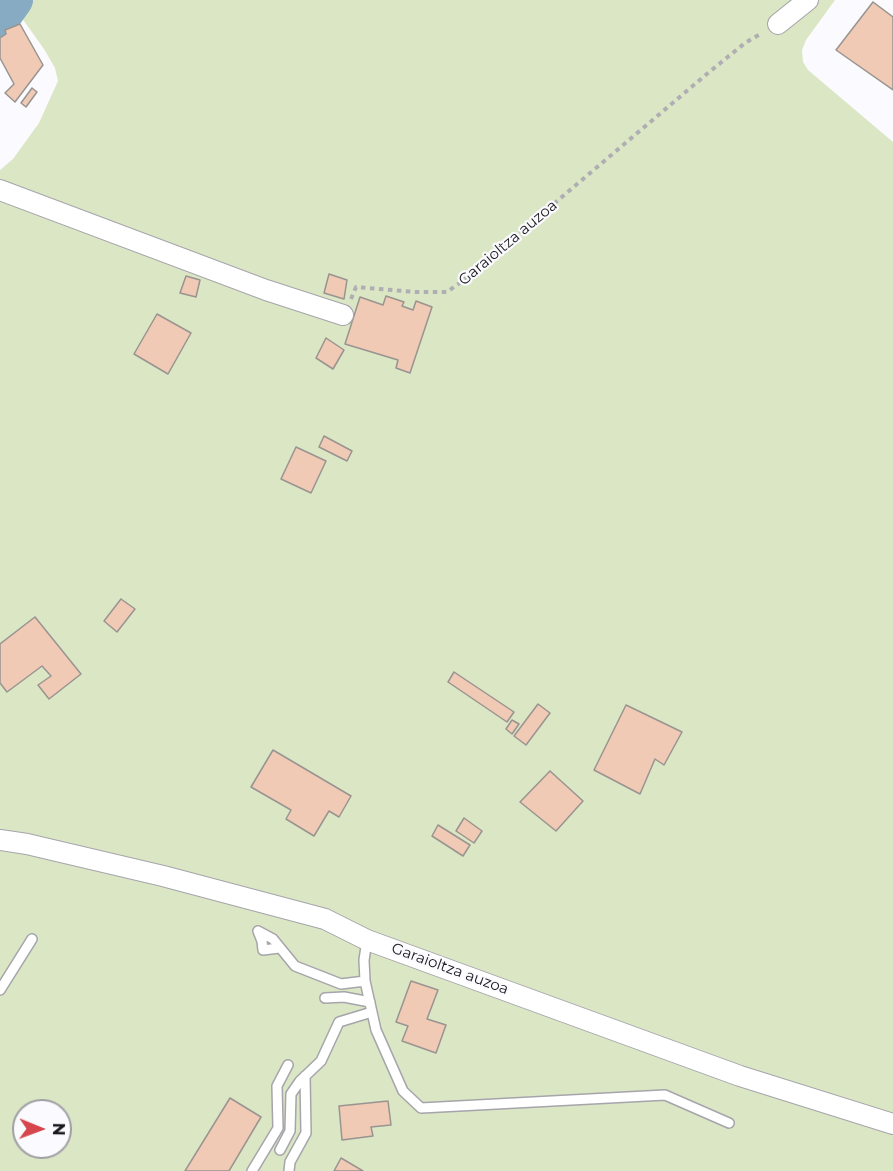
<!DOCTYPE html>
<html>
<head>
<meta charset="utf-8">
<style>
	body { margin:0 }
	#map { position:relative; width:893px; height:1171px; overflow:hidden; background:#fafaff; font-family:Montserrat,sans-serif }
	canvas { display:block }
	.north { position:absolute; left:12px; top:1099px; width:60px; height:60px; box-sizing:border-box; background:#fafaff; border:2px solid #a0a0a4; border-radius:50%; rotate:91deg; font-size:16px; font-weight:700; line-height:24px; text-align:center; color:#1a1a1c }
	.north::after { content:''; display:block; margin:auto; width:21px; height:27px; background:#d6464c; clip-path:polygon(50% 0,100% 100%,50% 72%,0 100%) }
</style>
</head>
<body>
<div id="map">
<canvas width="893" height="1171"></canvas>
<div class="north">N</div>
</div>
<script>
const ctx = document.querySelector('canvas').getContext('2d');
ctx.lineJoin = 'round';
function fillPath(path, color) { ctx.fillStyle = color; ctx.fill(path, 'evenodd'); }
const shape = rows => new Path2D(rows.map(r => 'M' + r).join(''));
function strokePath(path, color, width, dash) { ctx.strokeStyle = color; ctx.lineWidth = width; ctx.lineCap = dash ? 'butt' : 'round'; ctx.setLineDash(dash || []); ctx.stroke(path); }
function write(font, color, halo, rows, align = 'center') {
  ctx.font = font + ' Montserrat,sans-serif'; ctx.lineWidth = 4.5; ctx.setLineDash([]); ctx.textBaseline = 'middle'; ctx.strokeStyle = halo; ctx.fillStyle = color; for (const [text, x, y, turn = 0] of rows) {
    ctx.save(); ctx.translate(x, y); ctx.rotate((+turn || 0) * Math.PI / 180); ctx.textAlign = isNaN(turn) ? turn : align; if (halo) ctx.strokeText(text, 0, 0); ctx.fillText(text, 0, 0); ctx.restore();
  }
}
const green = shape([
	[13,0,835,0,806,40,802,50,803,62,808,70,893,142,893,1171,0,1171,0,170,13,159,39,123,58,81,55,68,44,49,19,14],
	[24,1111,60,1111,60,1147,24,1147]
]);
const stream = shape([
	[0,16,3,17]
]);
const river = shape([
	[0,21,15,0]
]);
const building = shape([
	[873,2,893,17,893,90,836,50,873,2],
	[20,24,43,65,15,102,5,93,14,84,0,58,0,38,6,34,5,30,20,24],
	[32,88,37,92,26,107,21,103,32,88],
	[329,274,347,280,344,299,324,293,329,274],
	[186,276,200,280,196,297,180,293,186,276],
	[386,296,404,302,402,306,413,310,416,301,432,307,410,373,396,368,398,360,345,344,360,297,383,305,386,296],
	[157,314,191,333,168,374,134,354,157,314],
	[326,338,344,350,333,369,316,358,326,338],
	[324,436,352,451,347,461,319,447,324,436],
	[296,447,326,461,311,493,281,479,296,447],
	[121,599,135,609,117,632,104,621,121,599],
	[35,617,81,674,49,699,38,685,51,676,42,666,7,692,0,683,0,644,35,617],
	[454,672,514,712,507,722,448,682,454,672],
	[538,704,550,713,526,745,514,736,538,704],
	[626,705,682,732,664,765,655,759,640,794,594,770,626,705],
	[512,720,519,724,512,734,506,729,512,720],
	[273,750,351,796,339,817,329,811,314,836,286,819,291,810,251,787,273,750],
	[550,771,583,801,556,831,520,802,550,771],
	[464,818,482,831,474,843,456,831,464,818],
	[438,825,470,845,463,856,432,836,438,825],
	[411,981,438,990,427,1019,446,1025,436,1053,402,1041,408,1026,396,1022,411,981],
	[230,1098,261,1117,229,1171,185,1171,230,1098],
	[388,1101,391,1125,371,1127,373,1136,342,1140,339,1106,388,1101],
	[341,1158,363,1171,334,1171,341,1158]
]);
const path = shape([
	[351,299,356,287,415,292,447,292,464,280,708,73,745,43,762,33]
]);
const service = shape([
	[258,931,273,939,295,966,341,984,365,981],
	[258,931,262,941,263,950,279,948],
	[367,940,364,960,365,981,376,1030,403,1091,421,1108,665,1095,729,1123],
	[0,990,32,939],
	[325,998,344,997,370,1002],
	[280,1150,290,1131,291,1094,300,1081,321,1061,339,1022,372,1012],
	[252,1171,278,1128,277,1086,288,1065],
	[289,1171,290,1162,306,1133,305,1076]
]);
const minor = shape([
	[778,24,808,0],
	[0,190,266,290,343,315],
	[0,840,27,844,163,876,325,919,367,940,740,1076,893,1124]
]);
const streetNames = [
	["Garaioltza auzoa",508,243,-40],
	["Garaioltza auzoa",450,969,20]
];
fillPath(green, '#dbe6c5');
strokePath(stream, '#87abc3', 6);
strokePath(river, '#87abc3', 36);
fillPath(building, '#f0cab4');
strokePath(building, '#999490', 1.5);
strokePath(service, '#a5a5ab', 12);
strokePath(minor, '#a5a5ab', 22);
strokePath(path, '#afafb3', 4, [4.5, 4.5]);
strokePath(service, '#fff', 9);
strokePath(minor, '#fff', 20);
write('15px', '#1a1a1c', '#fafaff', streetNames);
</script>
</body>
</html>
